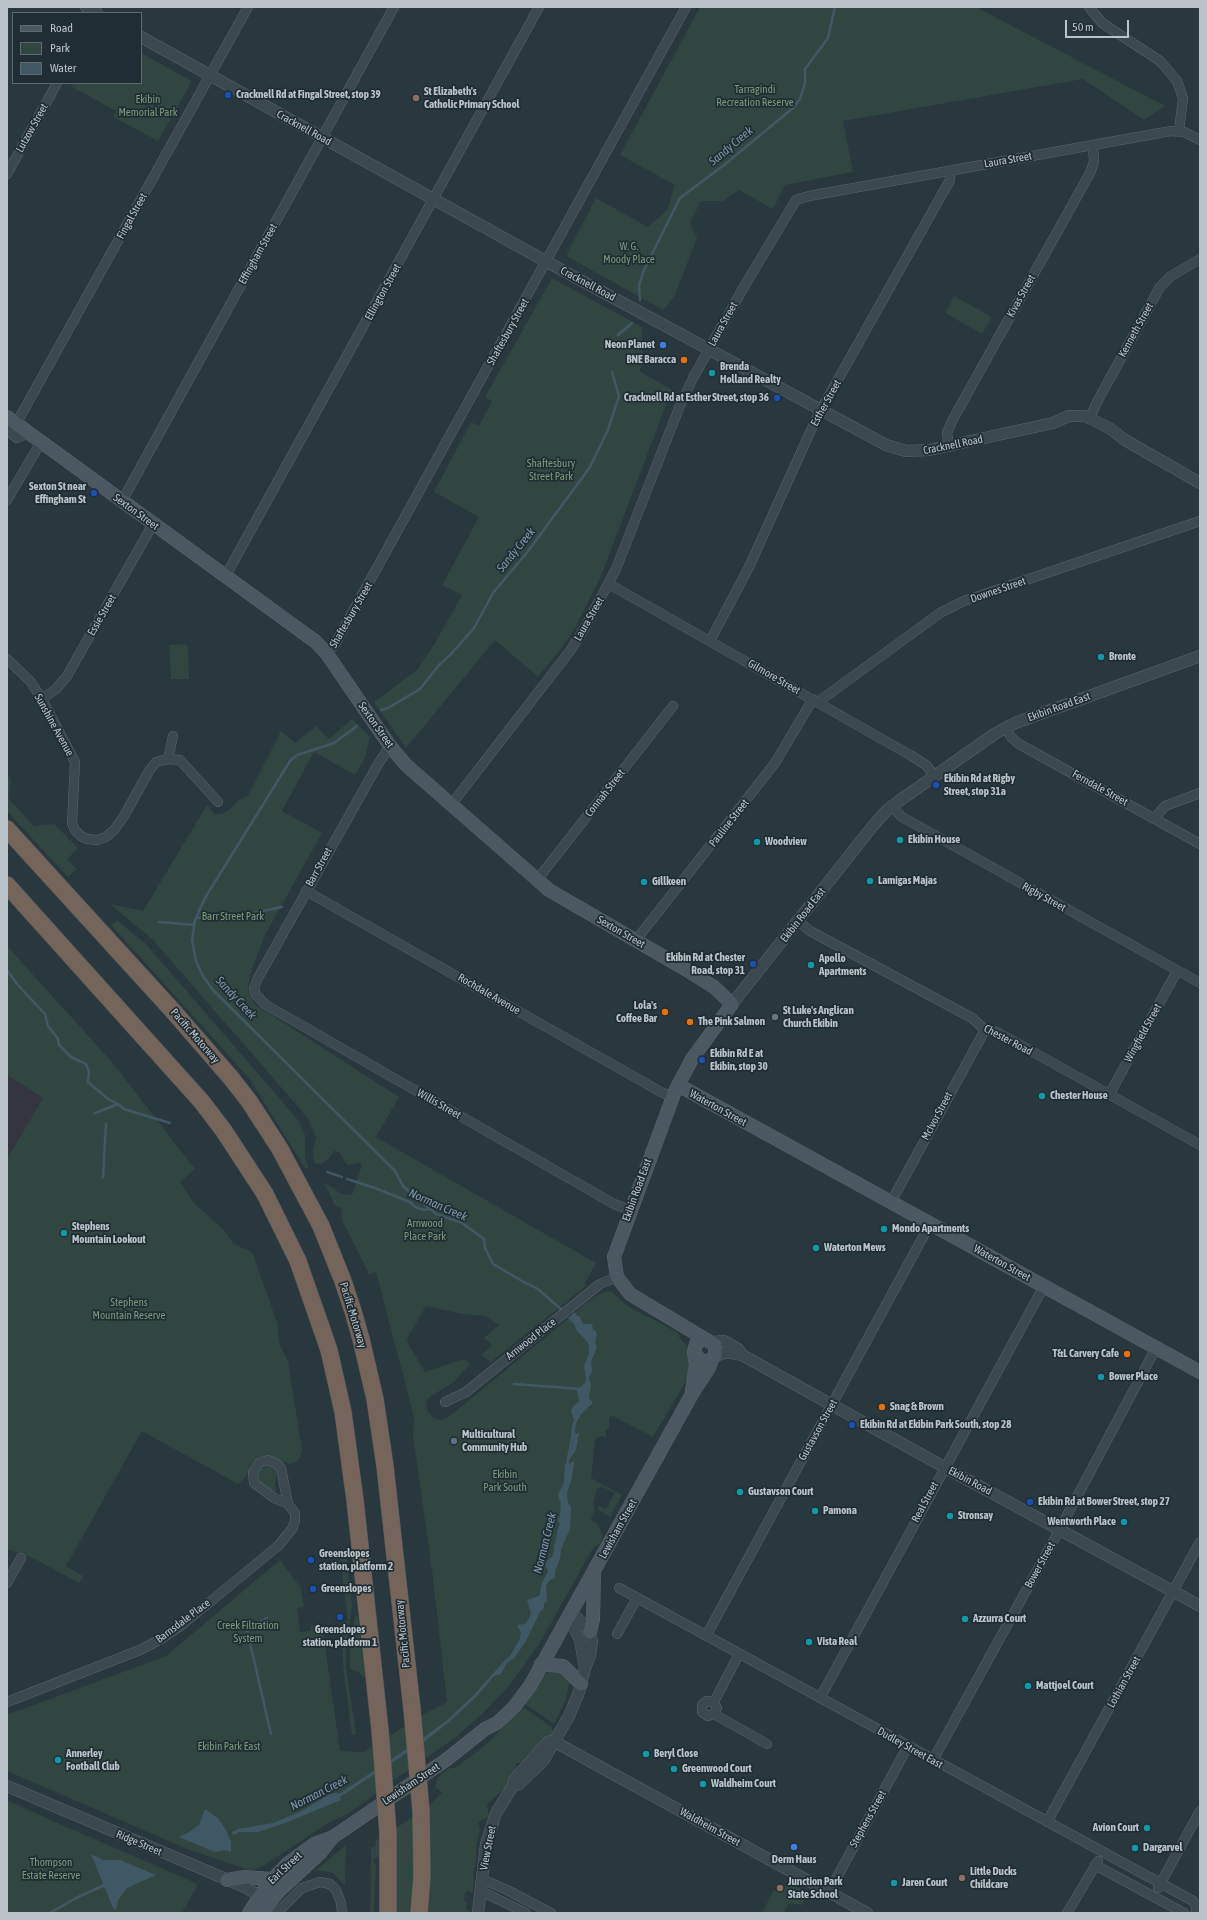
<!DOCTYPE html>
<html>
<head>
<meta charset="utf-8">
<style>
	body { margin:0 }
	#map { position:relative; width:1207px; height:1920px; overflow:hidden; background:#29373e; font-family:"Asap Condensed",sans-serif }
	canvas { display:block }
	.frame { position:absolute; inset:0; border:8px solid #b9c3c9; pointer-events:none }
	.legend { position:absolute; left:12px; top:12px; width:130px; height:72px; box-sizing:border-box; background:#212d34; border:1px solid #5e6970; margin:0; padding:5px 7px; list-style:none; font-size:12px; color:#b9c3c9 }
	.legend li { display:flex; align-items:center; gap:8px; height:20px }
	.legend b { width:20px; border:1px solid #5e6970 }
	.scale { position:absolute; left:1065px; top:20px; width:64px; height:18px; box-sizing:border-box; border:2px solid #b9c3c9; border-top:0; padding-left:5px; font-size:12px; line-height:14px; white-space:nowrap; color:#b9c3c9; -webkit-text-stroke:3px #212d34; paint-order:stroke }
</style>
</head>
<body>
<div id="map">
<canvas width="1207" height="1920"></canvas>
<div class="frame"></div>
<ul class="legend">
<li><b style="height:5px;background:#4b5861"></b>Road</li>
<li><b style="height:11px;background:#314641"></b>Park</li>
<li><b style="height:11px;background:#405866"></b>Water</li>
</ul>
<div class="scale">50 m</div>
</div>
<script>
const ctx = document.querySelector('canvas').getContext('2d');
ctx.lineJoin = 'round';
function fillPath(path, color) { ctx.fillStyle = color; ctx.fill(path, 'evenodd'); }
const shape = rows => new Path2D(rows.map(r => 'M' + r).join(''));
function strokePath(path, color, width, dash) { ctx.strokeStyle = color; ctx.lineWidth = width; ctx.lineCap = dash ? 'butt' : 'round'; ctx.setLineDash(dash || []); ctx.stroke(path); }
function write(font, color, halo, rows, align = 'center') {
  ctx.font = font + ' "Asap Condensed",sans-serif'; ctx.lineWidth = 3.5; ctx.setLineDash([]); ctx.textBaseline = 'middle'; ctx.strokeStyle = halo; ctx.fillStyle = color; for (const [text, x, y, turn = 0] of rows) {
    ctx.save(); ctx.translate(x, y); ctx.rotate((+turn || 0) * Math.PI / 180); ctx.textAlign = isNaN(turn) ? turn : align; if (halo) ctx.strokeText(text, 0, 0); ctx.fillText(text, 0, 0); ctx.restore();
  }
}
const medical = shape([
	[7,1075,43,1098,7,1159]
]);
const green = shape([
	[700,7,976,7,1165,106,1144,120,1083,79,843,121,853,172,785,185,773,209,739,190,723,201,701,201,690,223,697,238,674,297,663,310,568,257,567,253,596,198,648,227,667,210,675,185,620,155],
	[141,53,192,81,158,141,113,117,116,111,71,86,73,83,141,83],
	[552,278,642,327,642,350,645,358,639,371,673,390,666,405,601,576,575,628,564,645,538,677,495,640,406,748,374,702,417,670,435,643,462,595,442,585,479,517,434,492,471,422,479,426,492,401,485,397],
	[954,296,992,317,982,334,945,313],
	[185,644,188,647,189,679,171,679,169,645],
	[352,719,370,737,365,758,355,775,314,752,282,811,322,833,264,937,250,975,248,987,250,996,256,1005,399,1097,376,1137,596,1263,585,1283,586,1286,491,1362,481,1355,492,1345,484,1338,499,1325,485,1316,463,1314,426,1306,407,1339,409,1345,425,1372,464,1359,470,1364,454,1382,431,1396,426,1401,428,1412,434,1418,442,1420,450,1416,594,1297,607,1291,612,1292,629,1307,677,1332,679,1337,687,1346,689,1350,689,1369,688,1378,653,1437,611,1415,609,1418,609,1427,605,1431,607,1438,602,1436,595,1439,591,1478,622,1495,610,1517,598,1510,598,1505,606,1509,615,1493,602,1487,597,1489,593,1503,595,1510,591,1517,592,1521,597,1523,603,1536,600,1544,593,1548,540,1643,508,1687,482,1714,455,1738,381,1789,369,1799,346,1815,328,1823,263,1866,253,1870,246,1869,187,1849,7,1771,7,1715,166,1656,280,1560,301,1588,304,1607,297,1608,300,1632,311,1631,311,1626,322,1625,340,1751,364,1752,424,1714,447,1702,432,1570,413,1436,414,1417,376,1272,369,1274,342,1220,341,1208,335,1205,324,1183,334,1188,340,1194,352,1195,362,1165,360,1163,347,1165,339,1152,334,1151,329,1159,320,1164,314,1163,313,1150,316,1137,307,1117,153,940,110,904,143,911,207,805,214,814,220,814,228,811,239,800,248,796,281,731,295,743,316,726,329,739],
	[7,772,11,780,9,799,34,826,54,824,78,848,67,859,77,869,68,877,7,811],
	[117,920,147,945,298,1120,305,1135,305,1157,309,1168,305,1168,249,1078,111,925],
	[7,946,112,1062,195,1169,180,1182,195,1204,225,1231,234,1244,252,1252,270,1302,277,1323,280,1345,288,1361,302,1450,300,1457,296,1462,290,1464,266,1456,258,1457,250,1465,246,1477,238,1484,142,1431,66,1566,83,1576,79,1583,33,1558,7,1549,7,1159,43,1098,7,1075],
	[269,1466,275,1468,277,1472,275,1484,276,1492,269,1491,261,1484,257,1474,258,1470],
	[346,1549,352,1606,346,1647,346,1667,356,1734,352,1735,344,1674,341,1622,348,1621,339,1550],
	[355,1616,358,1617,365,1676,363,1677,359,1672,351,1670,350,1667,350,1648],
	[554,1669,559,1669,570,1679,566,1700,554,1724,522,1702,544,1675],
	[523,1707,552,1727,553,1734,551,1738,527,1756,525,1763,516,1763,515,1775,509,1784,506,1785,506,1790,499,1793,487,1805,489,1817,478,1822,480,1830,476,1848,476,1862,473,1874,474,1878,473,1891,470,1893,469,1890,465,1893,464,1900,467,1904,466,1908,470,1913,427,1913,428,1806,442,1793,435,1787,438,1777,450,1768,455,1768,488,1743],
	[7,1800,46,1818,198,1884,182,1913,7,1913],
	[414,1816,415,1856,412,1913,396,1913,396,1828],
	[380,1836,381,1855,374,1859,374,1863,376,1864,374,1913,370,1913,371,1851,372,1847,375,1847,376,1841],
	[346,1845,345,1886,333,1873,322,1871,315,1871],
	[790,1883,808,1893,802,1905,789,1903,784,1913,762,1913,773,1891]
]);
const water = shape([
	[575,1312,576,1315,580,1317,583,1324,592,1324,593,1330,595,1330,597,1335,595,1342,597,1347,591,1362,592,1371,589,1378,591,1384,589,1398,593,1403,581,1414,573,1429,576,1434,579,1433,579,1436,577,1438,578,1441,575,1452,569,1460,569,1464,574,1461,574,1463,572,1477,567,1494,568,1503,571,1507,570,1529,561,1549,560,1559,555,1571,555,1577,549,1581,546,1586,547,1601,544,1603,544,1608,540,1612,526,1641,515,1657,506,1664,501,1674,494,1676,476,1697,448,1723,425,1741,340,1797,341,1800,285,1823,258,1832,239,1832,233,1835,232,1832,238,1829,273,1823,300,1812,330,1794,336,1793,339,1794,423,1738,446,1721,474,1695,506,1659,515,1652,518,1647,521,1633,517,1625,525,1624,529,1619,531,1613,527,1600,539,1596,542,1583,548,1571,544,1563,552,1557,557,1543,557,1531,560,1524,558,1521,563,1510,558,1495,564,1482,565,1465,573,1444,571,1430,574,1420,571,1411,572,1408,579,1401,577,1390,585,1383,586,1379,584,1366,589,1354,589,1345,585,1339,577,1331,574,1324,568,1318],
	[205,1809,218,1818,226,1830,231,1842,231,1852,225,1850,215,1852,179,1837,189,1832,199,1825],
	[91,1854,103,1860,120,1860,156,1875,127,1888,118,1900,116,1910,113,1908]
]);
const stream = shape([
	[640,300,639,285,644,270,680,198,724,165,793,108,800,99,805,83,805,69,828,38,835,7],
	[618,335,632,323],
	[381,710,388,708,420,689,439,665,451,654,474,628,493,593,529,550,590,467,608,430,619,396,612,372],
	[357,726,334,743,297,755,290,761,205,898,195,920,192,940,196,961,203,976,213,990,395,1171,403,1186,412,1194,430,1209],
	[196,918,253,913,282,907],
	[159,922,194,925],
	[7,970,17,984,45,1014,48,1026,58,1039,59,1045,71,1057,86,1064,89,1072,88,1082,108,1099,118,1104,124,1109,170,1123],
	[95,1113,118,1104],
	[327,1172,342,1177],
	[103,1177,106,1124],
	[347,1179,375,1188,410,1202,415,1207,424,1210,430,1209,436,1214,462,1223,484,1239,485,1248,493,1264,522,1281,538,1289,563,1311],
	[514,1384,581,1389],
	[568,1459,575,1423],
	[561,1519,562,1504],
	[555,1548,558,1535],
	[267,1618,247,1630,271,1734],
	[511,1657,521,1640],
	[50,1913,76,1898,107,1884]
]);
const minor = shape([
	[1089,7,1102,23,1160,61,1177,81,1183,98,1179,131],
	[7,174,57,83],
	[1090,418,1097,402,1160,287,1171,276,1200,259],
	[16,424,248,7],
	[7,430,17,438,29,433],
	[949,447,947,433,952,421,1090,173,1094,162,1093,145],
	[7,500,41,442],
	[122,501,394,7],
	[225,577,539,7],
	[609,584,910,755,926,765,935,776],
	[710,641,749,567,817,417,950,180,950,171],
	[327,654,335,644,686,7],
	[7,659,30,681,42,699,75,762,72,823,75,830,81,836,87,839,97,840,106,837,115,829,124,816,149,771,156,762,168,759,180,760,218,802],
	[42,699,56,689,67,676,153,524],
	[818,702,940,613,964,601,1200,521],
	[1005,728,1012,738,1019,744,1200,844],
	[390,746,377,766,258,978,254,988,256,995,266,1005,614,1204,630,1210],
	[168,759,173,736],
	[451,805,570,651,584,629,616,569,679,408,693,378,745,285,796,200,809,196,1171,131,1184,132,1200,140],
	[891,806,902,817,1200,983],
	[1154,819,1165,806,1200,793],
	[537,880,673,706],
	[306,891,661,1092,672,1097],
	[798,921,810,931,972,1018,985,1030,999,1033,1200,1145],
	[636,940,775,763,813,699],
	[1109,1095,1177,971],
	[891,1202,985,1030],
	[445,1402,466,1392,590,1292,600,1284,617,1277],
	[7,1583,21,1558],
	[619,1588,1193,1901,1197,1908,1195,1913],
	[617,1634,637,1598],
	[706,1636,930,1224],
	[820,1698,1044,1286],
	[7,1702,140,1650,161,1639,183,1624,278,1546,292,1529,295,1521,295,1513,288,1504,274,1498,254,1483,253,1472,259,1463,268,1460,277,1464,281,1468,288,1504],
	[714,1702,739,1654],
	[714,1714,717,1708,714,1702,707,1701,702,1705,702,1712,708,1716,714,1714,767,1744],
	[933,1760,1055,1538,1156,1348],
	[1047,1822,1200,1542],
	[1095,1865,1184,1913],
	[482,1879,507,1890,551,1913],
	[1158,1888,1200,1811],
	[481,1891,526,1913],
	[829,1892,908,1746],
	[277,1913,302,1888,320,1882,330,1884,336,1890,341,1903,342,1913],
	[1067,1913,1098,1861]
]);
const tertiary = shape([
	[86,7,97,13],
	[141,37,547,262,886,445,906,451,929,450,1053,423,1069,416,1085,416,1109,428,1125,440,1200,483],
	[732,1004,872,827,886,811,899,801,996,733,1015,723,1200,656],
	[713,1342,724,1341,738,1349,741,1353],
	[715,1356,727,1352,742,1355,944,1467,1200,1606],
	[568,1619,574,1627,580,1640,585,1668],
	[553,1741,867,1913],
	[7,1786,247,1888,267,1901],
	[513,1786,519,1784,543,1761,569,1716,579,1692,585,1668,590,1656,592,1641,587,1627,571,1613],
	[478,1913,486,1844,496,1813,513,1786,514,1780,548,1742,553,1741]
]);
const secondary = shape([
	[7,417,316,642,327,654,390,746,406,765,549,890,690,972,714,987,732,1004,692,1059,675,1091,614,1257,617,1277,630,1294,705,1339],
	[678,1085,1200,1372],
	[692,1391,696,1365,694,1352,696,1344,702,1339,705,1339,715,1345,715,1356,709,1361,701,1361,696,1355],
	[590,1632,593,1619,594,1575],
	[541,1664,563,1666,581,1684],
	[227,1880,245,1877,272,1879],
	[249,1913,267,1885,287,1864,314,1844,333,1837],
	[261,1913,278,1892,321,1852,333,1837,446,1760,485,1729,497,1723,514,1707,530,1686,692,1394,709,1368,712,1359]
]);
const motorway = shape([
	[7,829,173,1011,231,1078,249,1101,280,1149,321,1226,343,1281,353,1311,361,1339,375,1399,385,1466,412,1709],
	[7,885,202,1102,224,1131,265,1194,298,1261,329,1350,343,1412,355,1500,380,1730],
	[388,1913,388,1833],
	[419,1913,422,1876,421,1811]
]);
const motorwayBridge = shape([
	[412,1709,421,1811],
	[380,1730,388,1833]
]);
const markers = [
	[228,95,4,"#1a4fb4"],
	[416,98,4,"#8d6e63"],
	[663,345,4,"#3f7fe0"],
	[684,360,4,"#e8710a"],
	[712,373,4,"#0f9aa8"],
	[777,398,4,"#1a4fb4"],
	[94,493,4,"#1a4fb4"],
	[1101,657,4,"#0f9aa8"],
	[936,785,4,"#1a4fb4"],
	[900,840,4,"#0f9aa8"],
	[757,842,4,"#0f9aa8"],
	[870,881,4,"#0f9aa8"],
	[644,882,4,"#0f9aa8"],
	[753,964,4,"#1a4fb4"],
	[811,965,4,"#0f9aa8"],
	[665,1012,4,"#e8710a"],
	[775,1017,4,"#6b7280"],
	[690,1022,4,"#e8710a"],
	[702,1060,4,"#1a4fb4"],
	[1042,1096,4,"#0f9aa8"],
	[884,1229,4,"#0f9aa8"],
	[64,1233,4,"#0f9aa8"],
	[816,1248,4,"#0f9aa8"],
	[1127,1354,4,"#e8710a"],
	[1101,1377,4,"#0f9aa8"],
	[882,1407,4,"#e8710a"],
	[852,1425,4,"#1a4fb4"],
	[454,1441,4,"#5c6f8a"],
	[740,1492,4,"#0f9aa8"],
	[1030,1502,4,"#1a4fb4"],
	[815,1511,4,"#0f9aa8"],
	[950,1516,4,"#0f9aa8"],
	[1124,1522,4,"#0f9aa8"],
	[311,1560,4,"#1a4fb4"],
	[313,1589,4,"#1a4fb4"],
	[340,1617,4,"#1a4fb4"],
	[965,1619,4,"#0f9aa8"],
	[809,1642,4,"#0f9aa8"],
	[1028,1686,4,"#0f9aa8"],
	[646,1754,4,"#0f9aa8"],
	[58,1760,4,"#0f9aa8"],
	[674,1769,4,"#0f9aa8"],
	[703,1784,4,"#0f9aa8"],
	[1147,1828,4,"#0f9aa8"],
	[794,1847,4,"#3f7fe0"],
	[1135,1848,4,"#0f9aa8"],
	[962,1878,4,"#8d6e63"],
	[894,1883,4,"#0f9aa8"],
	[780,1888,4,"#8d6e63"]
];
const parkNames = [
	["Tarragindi",755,90],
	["Recreation Reserve",755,103],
	["Ekibin",148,100],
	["Memorial Park",148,113],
	["W. G.",629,247],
	["Moody Place",629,260],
	["Shaftesbury",551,464],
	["Street Park",551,477],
	["Barr Street Park",233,917],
	["Arnwood",425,1224],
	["Place Park",425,1237],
	["Stephens",129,1303],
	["Mountain Reserve",129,1316],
	["Ekibin",505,1475],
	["Park South",505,1488],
	["Creek Filtration",248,1626],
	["System",248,1639],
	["Ekibin Park East",229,1747],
	["Thompson",51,1863],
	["Estate Reserve",51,1876]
];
const poiNames = [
	["St Elizabeth's",424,92],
	["Catholic Primary School",424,105],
	["Cracknell Rd at Fingal Street, stop 39",236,95],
	["Neon Planet",655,345,"right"],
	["BNE Baracca",676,360,"right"],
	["Brenda",720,367],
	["Holland Realty",720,380],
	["Cracknell Rd at Esther Street, stop 36",769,398,"right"],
	["Sexton St near",86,487,"right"],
	["Effingham St",86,500,"right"],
	["Bronte",1109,657],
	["Ekibin Rd at Rigby",944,779],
	["Street, stop 31a",944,792],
	["Ekibin House",908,840],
	["Woodview",765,842],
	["Lamigas Majas",878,881],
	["Gillkeen",652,882],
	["Ekibin Rd at Chester",745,958,"right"],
	["Road, stop 31",745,971,"right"],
	["Apollo",819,959],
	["Apartments",819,972],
	["Lola's",657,1006,"right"],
	["Coffee Bar",657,1019,"right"],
	["St Luke's Anglican",783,1011],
	["Church Ekibin",783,1024],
	["The Pink Salmon",698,1022],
	["Ekibin Rd E at",710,1054],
	["Ekibin, stop 30",710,1067],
	["Chester House",1050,1096],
	["Stephens",72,1227],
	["Mountain Lookout",72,1240],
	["Mondo Apartments",892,1229],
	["Waterton Mews",824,1248],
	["T&L Carvery Cafe",1119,1354,"right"],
	["Bower Place",1109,1377],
	["Snag & Brown",890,1407],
	["Ekibin Rd at Ekibin Park South, stop 28",860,1425],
	["Multicultural",462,1435],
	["Community Hub",462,1448],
	["Gustavson Court",748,1492],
	["Ekibin Rd at Bower Street, stop 27",1038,1502],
	["Pamona",823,1511],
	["Stronsay",958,1516],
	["Wentworth Place",1116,1522,"right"],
	["Greenslopes",319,1554],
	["station, platform 2",319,1567],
	["Greenslopes",321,1589],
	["Azzurra Court",973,1619],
	["Greenslopes",340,1630,"center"],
	["station, platform 1",340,1643,"center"],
	["Vista Real",817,1642],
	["Mattjoel Court",1036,1686],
	["Annerley",66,1754],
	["Football Club",66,1767],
	["Beryl Close",654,1754],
	["Greenwood Court",682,1769],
	["Waldheim Court",711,1784],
	["Avion Court",1139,1828,"right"],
	["Dargarvel",1143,1848],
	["Derm Haus",794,1860,"center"],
	["Little Ducks",970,1872],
	["Childcare",970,1885],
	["Junction Park",788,1882],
	["State School",788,1895],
	["Jaren Court",902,1883]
];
const streetNames = [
	["Lutzow Street",32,128,-61],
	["Cracknell Road",304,128,29],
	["Laura Street",1008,160,-10],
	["Fingal Street",132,216,-61],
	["Effingham Street",258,254,-61],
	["Cracknell Road",588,284,28],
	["Ellington Street",383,292,-61],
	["Kivas Street",1021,296,-61],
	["Laura Street",723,324,-61],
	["Kenneth Street",1136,330,-61],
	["Shaftesbury Street",508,332,-61],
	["Esther Street",826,403,-61],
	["Cracknell Road",953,445,-11],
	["Sexton Street",136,512,36],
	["Downes Street",998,590,-19],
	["Essie Street",102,615,-60],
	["Shaftesbury Street",351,615,-60],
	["Laura Street",589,619,-60],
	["Gilmore Street",774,677,30],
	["Ekibin Road East",1059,707,-20],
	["Sunshine Avenue",54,725,61],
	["Sexton Street",376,725,55],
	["Ferndale Street",1100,788,29],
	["Connah Street",605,793,-52],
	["Pauline Street",729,823,-52],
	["Barr Street",319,867,-61],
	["Rigby Street",1044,897,29],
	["Ekibin Road East",803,915,-52],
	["Sexton Street",621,932,30],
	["Rochdale Avenue",489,994,30],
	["Wingfield Street",1143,1033,-61],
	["Pacific Motorway",195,1036,49],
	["Chester Road",1008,1040,28],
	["Willis Street",439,1104,30],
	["Waterton Street",718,1108,29],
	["McIvor Street",937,1116,-62],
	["Ekibin Road East",637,1190,-70],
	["Waterton Street",1002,1263,29],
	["Pacific Motorway",353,1315,73],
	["Arnwood Place",531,1339,-38],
	["Gustavson Street",818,1430,-61],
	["Ekibin Road",970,1481,28],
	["Real Street",925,1502,-62],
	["Lewisham Street",618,1529,-61],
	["Bower Street",1040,1565,-61],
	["Barnsdale Place",183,1621,-37],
	["Pacific Motorway",403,1634,-96],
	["Lothian Street",1124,1682,-61],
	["Dudley Street East",910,1748,29],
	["Lewisham Street",411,1784,-34],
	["Stephens Street",868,1819,-61],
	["Waldheim Street",710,1827,29],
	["Ridge Street",139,1843,23],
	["View Street",488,1848,-79],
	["Earl Street",285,1868,-43]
];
const waterNames = [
	["Sandy Creek",731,146,-40],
	["Sandy Creek",516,550,-51],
	["Sandy Creek",236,998,47],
	["Norman Creek",438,1205,24],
	["Norman Creek",545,1543,-76],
	["Norman Creek",319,1793,-27]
];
fillPath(medical, '#343540');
fillPath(green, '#314641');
fillPath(water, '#405866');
strokePath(stream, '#405866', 2.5);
strokePath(minor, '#5a666c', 10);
strokePath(tertiary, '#5a666c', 12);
strokePath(secondary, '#5a666c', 14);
strokePath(motorway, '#475359', 18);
strokePath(minor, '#3c484f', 9);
strokePath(tertiary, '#3c484f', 11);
strokePath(secondary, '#4b5861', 13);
strokePath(motorway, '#74645a', 17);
strokePath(motorwayBridge, '#475359', 18, []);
strokePath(motorwayBridge, '#74645a', 17);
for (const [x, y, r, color] of markers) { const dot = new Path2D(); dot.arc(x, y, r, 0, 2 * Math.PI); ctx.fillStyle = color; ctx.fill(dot); strokePath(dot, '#212d34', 1.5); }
write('11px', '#7a9c7a', '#212d34', parkNames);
write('bold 11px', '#b9c3c9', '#212d34', poiNames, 'left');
write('11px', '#b9c3c9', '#212d34', streetNames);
write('italic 12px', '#7d99a9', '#212d34', waterNames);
</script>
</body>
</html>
